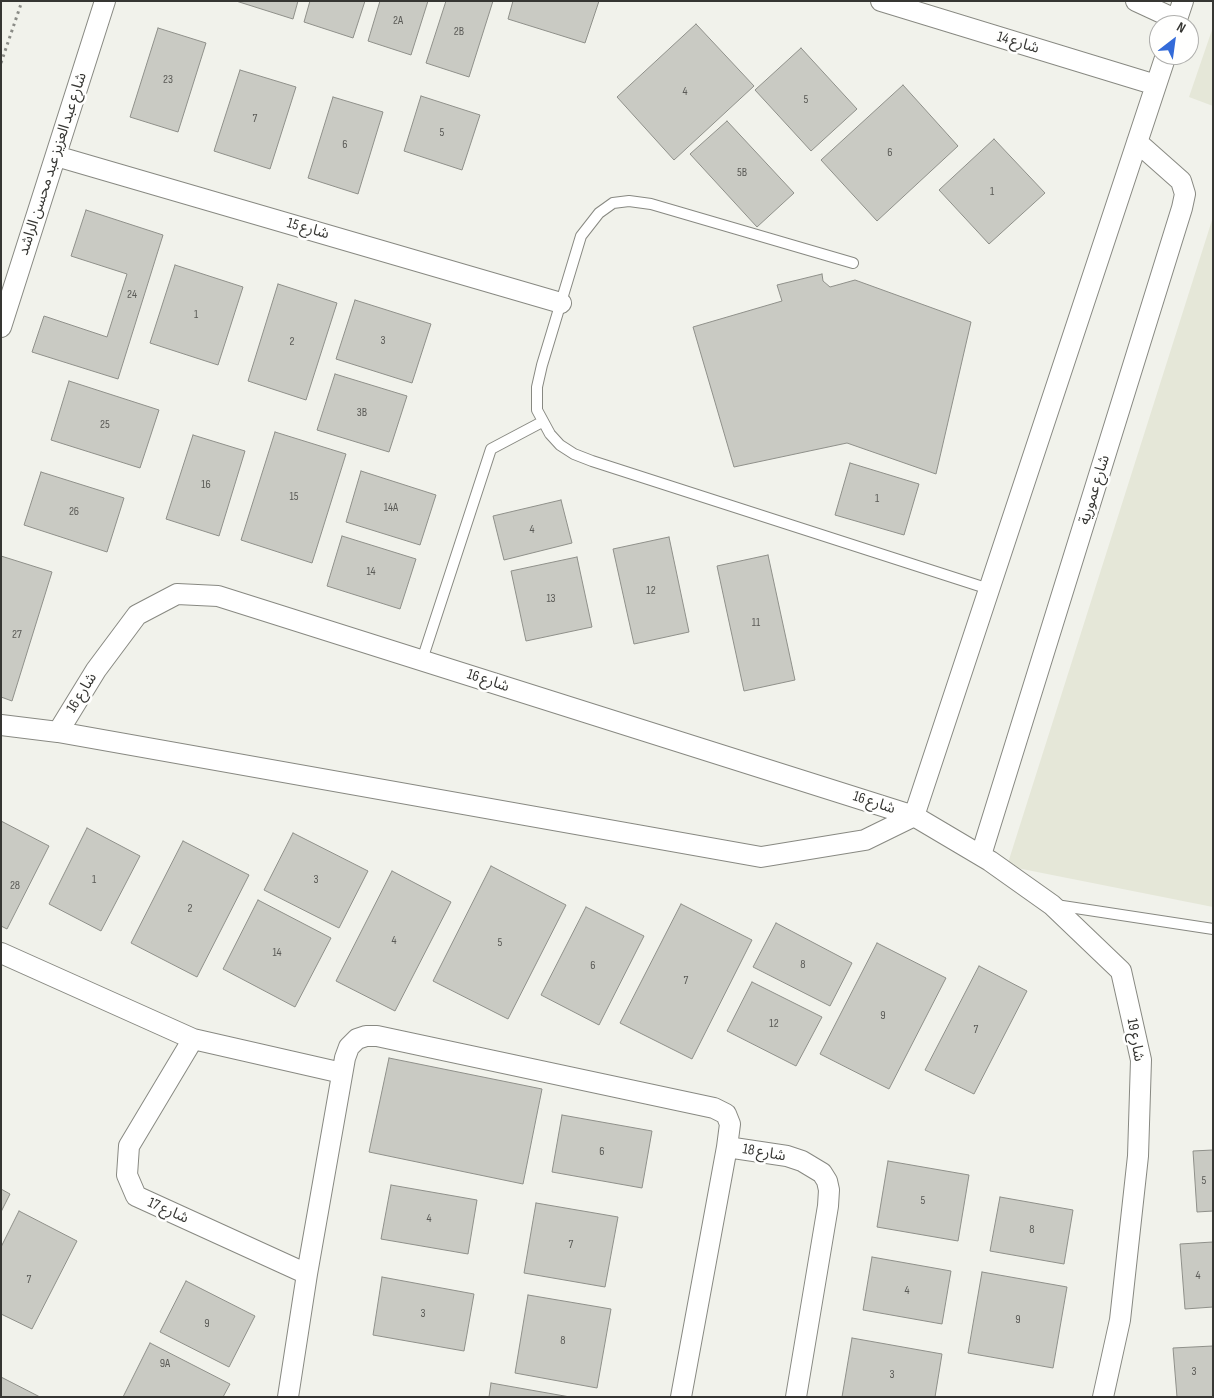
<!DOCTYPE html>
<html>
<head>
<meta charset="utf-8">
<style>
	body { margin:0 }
	#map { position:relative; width:1214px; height:1398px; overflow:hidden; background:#f1f2eb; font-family:"Sofia Sans Condensed",sans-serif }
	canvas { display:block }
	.frame { position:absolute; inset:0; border:2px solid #363633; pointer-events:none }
	.north { position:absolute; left:1149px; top:15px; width:50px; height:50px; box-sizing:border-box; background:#fffffe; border:1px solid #afafad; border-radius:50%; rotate:30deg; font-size:14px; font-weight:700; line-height:20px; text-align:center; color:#363633 }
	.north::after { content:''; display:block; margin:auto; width:18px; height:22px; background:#336bd9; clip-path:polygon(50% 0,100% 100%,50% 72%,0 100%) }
</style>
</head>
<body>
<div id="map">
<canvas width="1214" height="1398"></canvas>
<div class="frame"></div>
<div class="north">N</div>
</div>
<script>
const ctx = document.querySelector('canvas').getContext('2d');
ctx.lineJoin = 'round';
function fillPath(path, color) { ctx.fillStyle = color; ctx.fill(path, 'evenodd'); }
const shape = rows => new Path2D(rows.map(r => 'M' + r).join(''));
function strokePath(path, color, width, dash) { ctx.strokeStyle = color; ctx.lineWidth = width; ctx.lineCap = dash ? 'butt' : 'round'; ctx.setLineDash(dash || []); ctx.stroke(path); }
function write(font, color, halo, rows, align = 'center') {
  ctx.font = font + ' "Sofia Sans Condensed","Noto Sans Arabic",sans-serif'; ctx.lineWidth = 5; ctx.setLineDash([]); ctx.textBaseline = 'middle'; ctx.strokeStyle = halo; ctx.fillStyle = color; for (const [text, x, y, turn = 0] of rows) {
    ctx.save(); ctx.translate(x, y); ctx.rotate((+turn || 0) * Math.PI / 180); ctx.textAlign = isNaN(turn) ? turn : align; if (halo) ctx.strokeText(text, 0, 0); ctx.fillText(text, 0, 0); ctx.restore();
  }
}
const built = shape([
	[1213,27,1213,106,1189,97],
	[1213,217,1213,907,1007,866]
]);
const building = shape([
	[236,1,298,1,293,19,236,1],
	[310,1,365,1,353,38,304,22,310,1],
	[380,1,428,1,411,55,368,41,380,1],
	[446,1,493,1,469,77,426,63,446,1],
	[513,1,599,1,585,43,508,19,513,1],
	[696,24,754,86,674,160,617,97,696,24],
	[158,28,206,43,178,132,130,117,158,28],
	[801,48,857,109,811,151,755,90,801,48],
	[240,70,296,87,270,169,214,151,240,70],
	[903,85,958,146,877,221,821,160,903,85],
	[421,96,480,115,462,170,404,151,421,96],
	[333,97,383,112,358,194,308,178,333,97],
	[727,121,794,193,757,227,690,154,727,121],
	[994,139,1045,193,989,244,939,190,994,139],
	[86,210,163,235,118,379,32,352,44,316,107,337,127,274,71,256,86,210],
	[175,265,243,287,218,365,150,343,175,265],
	[822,274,823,281,830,287,855,280,971,322,936,474,847,443,734,467,693,327,782,301,777,285,822,274],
	[278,284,337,303,306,400,248,381,278,284],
	[355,300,431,324,412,383,336,359,355,300],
	[335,374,407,396,389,452,317,430,335,374],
	[69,381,159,410,140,468,51,440,69,381],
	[275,432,346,454,312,563,241,540,275,432],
	[193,435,245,451,219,536,166,519,193,435],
	[850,463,919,484,904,535,835,515,850,463],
	[361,471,436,495,420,545,346,522,361,471],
	[41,472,124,498,107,552,24,525,41,472],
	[561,500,572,543,504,560,493,516,561,500],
	[342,536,416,559,400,609,327,586,342,536],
	[669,537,689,632,634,644,613,549,669,537],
	[768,555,795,680,744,691,717,566,768,555],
	[1,556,52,572,12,701,1,697,1,556],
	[577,557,592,627,526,641,511,571,577,557],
	[1,821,49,846,7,929,1,926,1,821],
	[87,828,140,856,101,931,49,904,87,828],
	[293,833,368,871,339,928,264,890,293,833],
	[183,841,249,875,197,977,131,943,183,841],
	[491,866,566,905,508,1019,433,981,491,866],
	[392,871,451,902,395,1011,336,981,392,871],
	[258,900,331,938,295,1007,223,969,258,900],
	[681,904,752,940,692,1059,620,1023,681,904],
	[586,907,644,936,599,1025,541,995,586,907],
	[776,923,852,963,830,1006,753,967,776,923],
	[877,943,946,978,889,1089,820,1054,877,943],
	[979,966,1027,991,974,1094,925,1070,979,966],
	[752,982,822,1017,796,1066,727,1031,752,982],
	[389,1058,542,1089,523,1184,369,1152,389,1058],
	[562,1115,652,1131,642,1188,552,1172,562,1115],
	[1213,1150,1213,1211,1197,1212,1193,1151,1213,1150],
	[888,1161,969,1175,958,1241,877,1227,888,1161],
	[391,1185,477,1200,468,1254,381,1239,391,1185],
	[1,1189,10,1194,1,1212,1,1189],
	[1000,1197,1073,1210,1064,1264,990,1251,1000,1197],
	[536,1203,618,1217,605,1287,524,1273,536,1203],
	[19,1211,77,1241,32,1329,1,1314,1,1247,19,1211],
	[1213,1242,1213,1307,1185,1309,1180,1244,1213,1242],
	[872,1257,951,1271,942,1324,863,1310,872,1257],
	[982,1272,1067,1287,1053,1368,968,1353,982,1272],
	[382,1277,474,1294,464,1351,373,1335,382,1277],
	[186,1281,255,1316,229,1367,160,1332,186,1281],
	[528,1295,611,1309,597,1388,515,1373,528,1295],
	[852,1338,942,1354,935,1397,842,1397,852,1338],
	[150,1343,230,1384,223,1397,123,1397,150,1343],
	[1213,1346,1213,1397,1177,1397,1173,1348,1213,1346],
	[1,1377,40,1397,1,1397,1,1377],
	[491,1383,570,1397,489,1397,491,1383]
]);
const path = shape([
	[1,63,22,1]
]);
const service = shape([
	[853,263,651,204,629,201,613,203,599,213,581,236,542,365,537,387,537,410,550,434,560,445,574,454,592,461,989,589],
	[422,660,491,449,542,422],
	[1056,905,1213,929]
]);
const minor = shape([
	[881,1,1156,85],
	[1136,1,1177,20],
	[1175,25,1183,1],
	[56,156,561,303],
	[1,327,105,1],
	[1,725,58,732,761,857,865,840,914,816],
	[58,732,96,670,137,615,177,594,218,596,914,816,990,861,1052,905,1121,971,1141,1060,1138,1156,1120,1320,1103,1397],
	[914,816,1166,55],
	[981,855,1182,208,1185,194,1181,181,1137,142],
	[1,953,193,1039,342,1073],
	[193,1039,129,1146,127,1175,136,1196,307,1274],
	[727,1147,787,1156,802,1161,822,1173,827,1181,829,1190,828,1206,796,1397],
	[288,1397,307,1274,345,1058,349,1047,357,1039,366,1036,377,1036,714,1108,726,1114,730,1124,727,1147,681,1397]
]);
const numberNames = [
	["2A",398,21],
	["2B",459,32],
	["23",168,80],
	["4",685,92],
	["5",806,100],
	["7",255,119],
	["5",442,133],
	["6",345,145],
	["6",890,153],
	["5B",742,173],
	["1",992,192],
	["24",132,295],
	["1",196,315],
	["3",383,341],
	["2",292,342],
	["3B",362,413],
	["25",105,425],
	["16",206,485],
	["15",294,497],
	["1",877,499],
	["14A",391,508],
	["26",74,512],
	["4",532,530],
	["14",371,572],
	["12",651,591],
	["13",551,599],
	["11",756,623],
	["27",17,635],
	["1",94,880],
	["3",316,880],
	["28",15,886],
	["2",190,909],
	["4",394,941],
	["5",500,943],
	["14",277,953],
	["8",803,965],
	["6",593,966],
	["7",686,981],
	["9",883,1016],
	["12",774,1024],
	["7",976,1030],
	["6",602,1152],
	["5",1204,1181],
	["5",923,1201],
	["4",429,1219],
	["8",1032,1230],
	["7",571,1245],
	["4",1198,1276],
	["7",29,1280],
	["4",907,1291],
	["3",423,1314],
	["9",1018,1320],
	["9",207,1324],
	["8",563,1341],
	["9A",165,1364],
	["3",1194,1372],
	["3",892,1375]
];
const streetNames = [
	["شارع 14",1018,43,17],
	["شارع عبد العزيز عبد محسن الراشد",53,164,-72],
	["شارع 15",308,229,16],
	["شارع عمورية",1095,490,-73],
	["شارع 16",488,681,18],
	["شارع 16",82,693,-58],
	["شارع 16",874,803,18],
	["شارع 19",1135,1040,80],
	["شارع 18",764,1153,10],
	["شارع 17",168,1211,24]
];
fillPath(built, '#e5e7d8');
fillPath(building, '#c9cac3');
strokePath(building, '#8f908a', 1);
strokePath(service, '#888982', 12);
strokePath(minor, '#888982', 22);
strokePath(path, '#8a8b86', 3, [2.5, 4]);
strokePath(service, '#fff', 10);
strokePath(minor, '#fff', 20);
write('12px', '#5b5b57', null, numberNames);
write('15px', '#363633', '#fffffe', streetNames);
</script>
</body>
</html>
